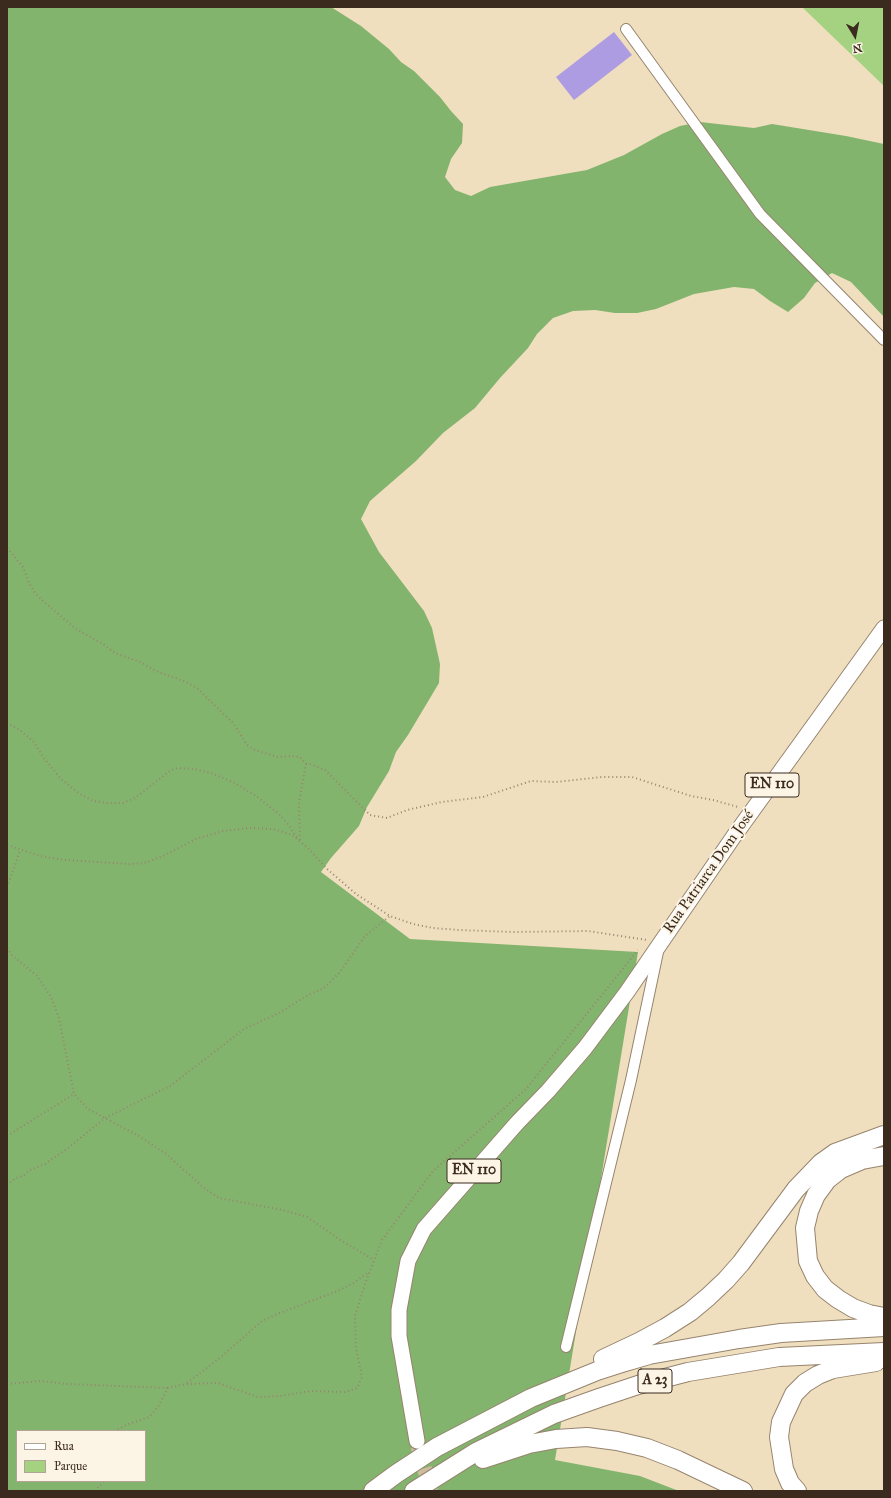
<!DOCTYPE html>
<html>
<head>
<meta charset="utf-8">
<style>
	body { margin:0 }
	#map { position:relative; width:891px; height:1498px; overflow:hidden; background:#f0dfbf; font-family:"IM FELL Great Primer",serif }
	canvas { display:block }
	.frame { position:absolute; inset:0; border:8px solid #3b2a1e; pointer-events:none }
	.legend { position:absolute; left:16px; top:1430px; width:130px; height:52px; box-sizing:border-box; background:#fcf5e5; border:1px solid #afa495; margin:0; padding:5px 7px; list-style:none; font-size:12px; color:#3b2a1e }
	.legend li { display:flex; align-items:center; gap:8px; height:20px }
	.legend b { width:20px; border:1px solid #afa495 }
	.north { position:absolute; left:835px; top:16px; width:40px; height:40px; -webkit-text-stroke:3px #fcf5e5; paint-order:stroke; rotate:170deg; font-size:11px; font-weight:700; line-height:16px; text-align:center; color:#3b2a1e }
	.north::after { content:''; display:block; margin:auto; width:14px; height:18px; background:#3b2a1e; clip-path:polygon(50% 0,100% 100%,50% 72%,0 100%) }
</style>
</head>
<body>
<div id="map">
<canvas width="891" height="1498"></canvas>
<div class="frame"></div>
<ul class="legend">
<li><b style="height:5px;background:#fff"></b>Rua</li>
<li><b style="height:11px;background:#a4d280"></b>Parque</li>
</ul>
<div class="north">N</div>
</div>
<script>
const ctx = document.querySelector('canvas').getContext('2d');
ctx.lineJoin = 'round';
function fillPath(path, color) { ctx.fillStyle = color; ctx.fill(path, 'evenodd'); }
const shape = rows => new Path2D(rows.map(r => 'M' + r).join(''));
function strokePath(path, color, width, dash) { ctx.strokeStyle = color; ctx.lineWidth = width; ctx.lineCap = dash ? 'butt' : 'round'; ctx.setLineDash(dash || []); ctx.stroke(path); }
function write(font, color, halo, rows, align = 'center') {
  ctx.font = font + ' "IM FELL Great Primer",serif'; ctx.lineWidth = 4; ctx.setLineDash([]); ctx.textBaseline = 'middle'; ctx.strokeStyle = halo; ctx.fillStyle = color; for (const [text, x, y, turn = 0] of rows) {
    ctx.save(); ctx.translate(x, y); ctx.rotate((+turn || 0) * Math.PI / 180); ctx.textAlign = isNaN(turn) ? turn : align; if (halo) ctx.strokeText(text, 0, 0); ctx.fillText(text, 0, 0); ctx.restore();
  }
}
const green = shape([
	[802,7,884,7,884,86]
]);
const forest = shape([
	[7,7,331,7,361,26,389,49,401,62,414,71,440,97,451,111,463,124,462,143,451,159,445,177,455,190,471,196,490,187,587,170,624,155,662,134,680,126,700,122,754,128,772,124,846,136,884,144,884,317,851,282,832,273,815,283,804,298,788,312,770,301,754,289,734,287,694,294,656,309,637,313,615,313,595,310,573,311,553,318,537,334,528,348,500,378,475,408,443,433,416,461,370,501,361,519,379,552,424,611,432,628,440,664,439,683,408,735,396,752,389,771,367,807,359,826,331,858,321,872,410,939,638,952,555,1460,640,1476,679,1491,7,1491],
	[17,1431,145,1431,145,1481,17,1481]
]);
const building = shape([
	[614,32,632,55,574,100,556,77]
]);
const primaryTunnel = shape([
	[418,1446,431,1491]
]);
const path = shape([
	[7,548,23,567,29,583,35,593,42,600,76,629,103,644,115,653,140,662,156,671,186,682,197,688,233,723,247,745,255,750,278,757,291,756,300,757,306,764,299,802,300,842],
	[7,723,20,730,34,742,43,757,61,779,80,794,93,801,107,803,123,803,135,798,171,770,178,768,194,769,211,773,235,783,256,796,279,814,287,823,298,839],
	[306,764,310,764,325,770,370,815,387,818,407,810,442,802,483,797,531,781,556,782,602,777,632,777,691,796,713,800,738,807],
	[7,845,40,856,65,860,128,864,144,863,161,857,196,839,223,831,249,828,273,829,292,835,309,849,326,868,356,894,390,916,413,924,433,928,459,930,513,932,588,931,647,940],
	[7,887,20,851],
	[7,948,12,955,37,976,51,997,59,1018,74,1094,88,1109,139,1136,166,1154,203,1187,219,1198,283,1210,307,1217,342,1241,374,1260],
	[7,1136,74,1094],
	[7,1185,16,1178,23,1176,30,1170,45,1164,68,1148,105,1118,170,1086,244,1029,279,1013,308,995,324,988,340,972,365,936,390,916],
	[187,1383,221,1357,262,1321,277,1314,335,1292,352,1284,369,1272],
	[7,1384,40,1381,67,1384,168,1388],
	[114,1431,129,1424,149,1417,158,1407,168,1388,186,1384,218,1383,258,1397,280,1396,311,1391,345,1392,357,1388,362,1377,356,1348,355,1316,366,1281,382,1240,433,1171,526,1089,638,950],
	[95,1491,104,1481]
]);
const minor = shape([
	[626,29,760,214,884,340],
	[566,1347,631,1080,658,952]
]);
const primary = shape([
	[417,1441,399,1336,399,1310,408,1261,424,1229,517,1123,548,1091,585,1048,627,992,734,836,884,628]
]);
const motorway = shape([
	[884,1156,862,1160,841,1169,827,1180,816,1195,809,1211,805,1228,808,1261,815,1276,825,1289,838,1299,853,1308,869,1314,884,1317],
	[603,1359,639,1342,665,1328,690,1312,708,1297,726,1280,741,1263,796,1189,821,1163,835,1153,884,1135],
	[483,1459,529,1444,556,1439,587,1437,617,1441,647,1448,678,1460,743,1491],
	[373,1491,396,1474,437,1447,531,1398,597,1371,622,1363,649,1355,739,1339,781,1333,884,1327],
	[414,1491,476,1452,554,1414,599,1398,638,1385,688,1372,779,1357,884,1352],
	[797,1491,790,1483,784,1469,779,1437,781,1422,794,1394,805,1383,818,1375,833,1369,876,1362]
]);
const shields = [
	[772,785,54],
	[474,1171,54],
	[655,1381,34]
];
const shieldNames = [
	["EN 110",772,785],
	["EN 110",474,1171],
	["A 23",655,1381]
];
const streetNames = [
	["Rua Patriarca Dom José",709,872,-55]
];
fillPath(green, '#a4d280');
fillPath(forest, '#83b46e');
fillPath(building, '#ad9ce2');
strokePath(primaryTunnel, '#ccbb9f', 15, [15, 8]);
strokePath(minor, '#96846e', 12);
strokePath(primary, '#96846e', 17);
strokePath(motorway, '#96846e', 20);
strokePath(path, '#96846e', 2, [1, 3]);
strokePath(minor, '#fff', 10);
strokePath(primary, '#fff', 15);
strokePath(motorway, '#fff', 18);
for (const [x, y, w] of shields) { const box = new Path2D(); box.roundRect(x - w / 2, y - 12, w, 24, 3); ctx.fillStyle = '#fcf5e5'; ctx.fill(box); strokePath(box, '#3b2a1e', 1); }
write('bold 14px', '#3b2a1e', null, shieldNames);
write('15px', '#3b2a1e', '#fcf5e5', streetNames);
</script>
</body>
</html>
